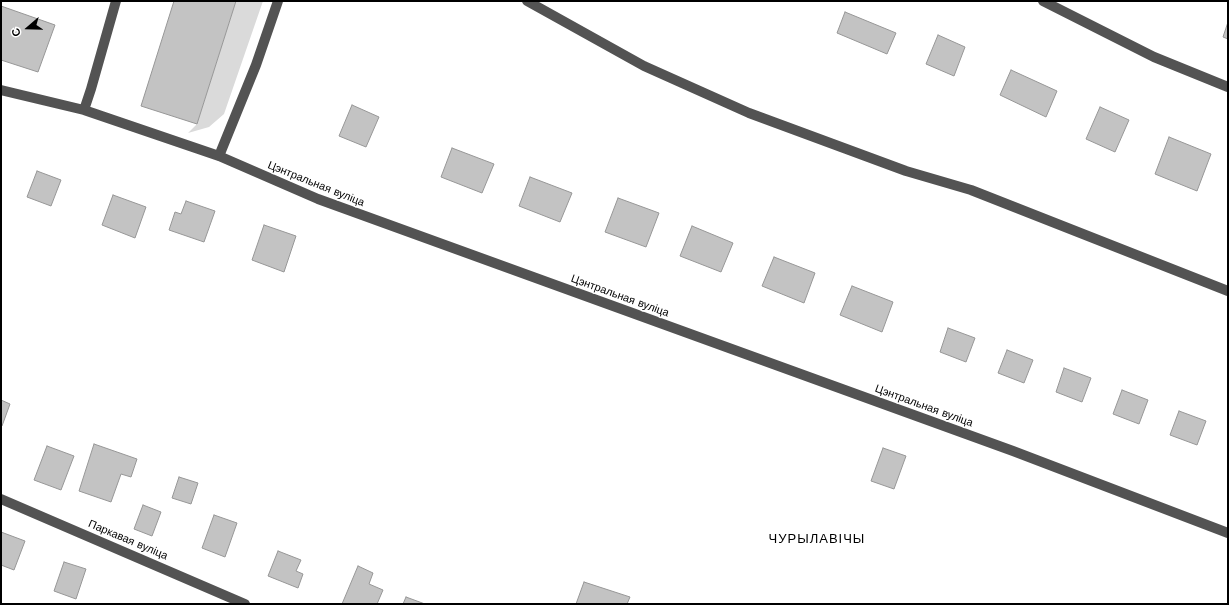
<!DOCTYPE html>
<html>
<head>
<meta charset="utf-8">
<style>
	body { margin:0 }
	#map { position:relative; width:1229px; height:605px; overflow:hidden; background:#fff; font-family:"Work Sans",sans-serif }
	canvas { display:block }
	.frame { position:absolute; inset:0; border:2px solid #000; pointer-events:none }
	.north { position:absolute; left:8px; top:8px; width:40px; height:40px; -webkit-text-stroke:3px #fff; paint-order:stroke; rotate:250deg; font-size:11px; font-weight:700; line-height:16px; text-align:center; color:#000 }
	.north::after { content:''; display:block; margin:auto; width:14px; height:18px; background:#000; clip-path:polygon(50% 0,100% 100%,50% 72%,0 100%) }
</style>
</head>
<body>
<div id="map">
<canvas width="1229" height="605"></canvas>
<div class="frame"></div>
<div class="north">С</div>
</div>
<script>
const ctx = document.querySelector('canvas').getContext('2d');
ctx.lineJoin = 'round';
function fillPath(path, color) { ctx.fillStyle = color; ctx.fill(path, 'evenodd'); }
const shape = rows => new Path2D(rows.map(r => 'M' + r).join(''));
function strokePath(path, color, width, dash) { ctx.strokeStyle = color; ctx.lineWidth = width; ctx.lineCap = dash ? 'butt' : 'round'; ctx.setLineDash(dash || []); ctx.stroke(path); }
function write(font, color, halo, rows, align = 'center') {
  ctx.font = font + ' "Work Sans",sans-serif'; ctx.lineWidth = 3; ctx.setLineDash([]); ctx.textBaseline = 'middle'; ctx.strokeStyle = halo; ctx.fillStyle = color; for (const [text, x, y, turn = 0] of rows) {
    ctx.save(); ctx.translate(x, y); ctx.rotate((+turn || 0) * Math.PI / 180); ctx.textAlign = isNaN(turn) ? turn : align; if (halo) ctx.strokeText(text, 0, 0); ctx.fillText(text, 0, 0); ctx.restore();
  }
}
const green = shape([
	[236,1,263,1,224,114,209,127,188,133,197,124]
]);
const building = shape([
	[174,1,236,1,197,124,141,106,174,1],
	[1,6,55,25,38,72,1,60,1,6],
	[845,12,896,33,887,54,837,33,845,12],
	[1228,22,1228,39,1223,37,1228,22],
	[938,35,965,47,954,76,926,64,938,35],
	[1011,70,1057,91,1046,117,1000,95,1011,70],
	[352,105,379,117,366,147,339,136,352,105],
	[1100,107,1129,120,1115,152,1086,139,1100,107],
	[1169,137,1211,154,1197,191,1155,174,1169,137],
	[452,148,494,164,482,193,441,177,452,148],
	[37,171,61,180,51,206,27,197,37,171],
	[530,177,572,193,560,222,519,206,530,177],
	[113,195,146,207,135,238,102,225,113,195],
	[618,198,659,213,646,247,605,232,618,198],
	[186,201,215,211,204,242,169,230,175,212,181,214,186,201],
	[264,225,296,236,284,272,252,260,264,225],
	[692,226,733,243,721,272,680,256,692,226],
	[774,257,815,273,804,303,762,286,774,257],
	[852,286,893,302,882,332,840,315,852,286],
	[948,328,975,338,966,362,940,352,948,328],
	[1007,350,1033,360,1024,383,998,373,1007,350],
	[1064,368,1091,378,1082,402,1056,392,1064,368],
	[1122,390,1148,400,1139,424,1113,414,1122,390],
	[1,400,10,404,2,426,1,426,1,400],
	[1179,411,1206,421,1197,445,1170,435,1179,411],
	[94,444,137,459,131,477,121,474,111,502,79,491,94,444],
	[47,446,74,456,61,490,34,480,47,446],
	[883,448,906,456,894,489,871,481,883,448],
	[179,477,198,483,191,504,172,498,179,477],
	[143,505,161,512,152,536,134,529,143,505],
	[214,515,237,523,225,557,202,548,214,515],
	[1,532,25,541,14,570,1,565,1,532],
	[278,551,301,560,296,571,303,574,298,588,268,576,278,551],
	[64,562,86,569,76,599,54,591,64,562],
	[358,566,373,573,369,584,383,590,377,604,342,604,358,566],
	[584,582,630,597,627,604,576,604,584,582],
	[406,597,425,604,403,604,406,597]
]);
const minor = shape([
	[527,1,644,66,749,113,906,171,971,190,1228,291],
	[1043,1,1154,57,1228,87],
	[1,90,84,110,219,156,318,199,1013,451,1228,533],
	[84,110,91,89,116,1],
	[219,156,256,65,278,1],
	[1,499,245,604]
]);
const streetNames = [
	["Цэнтральная вуліца",316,184,22],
	["Цэнтральная вуліца",620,296,20],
	["Цэнтральная вуліца",924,406,20],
	["Паркавая вуліца",128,540,23]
];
const quarterNames = [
	["ЧУРЫЛАВІЧЫ",817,539]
];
fillPath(green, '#dadada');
fillPath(building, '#c3c3c3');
strokePath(building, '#979797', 1);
strokePath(minor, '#535353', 10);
write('11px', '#000', '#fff', streetNames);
ctx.letterSpacing = '1px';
write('13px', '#000', '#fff', quarterNames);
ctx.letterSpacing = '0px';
</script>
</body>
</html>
